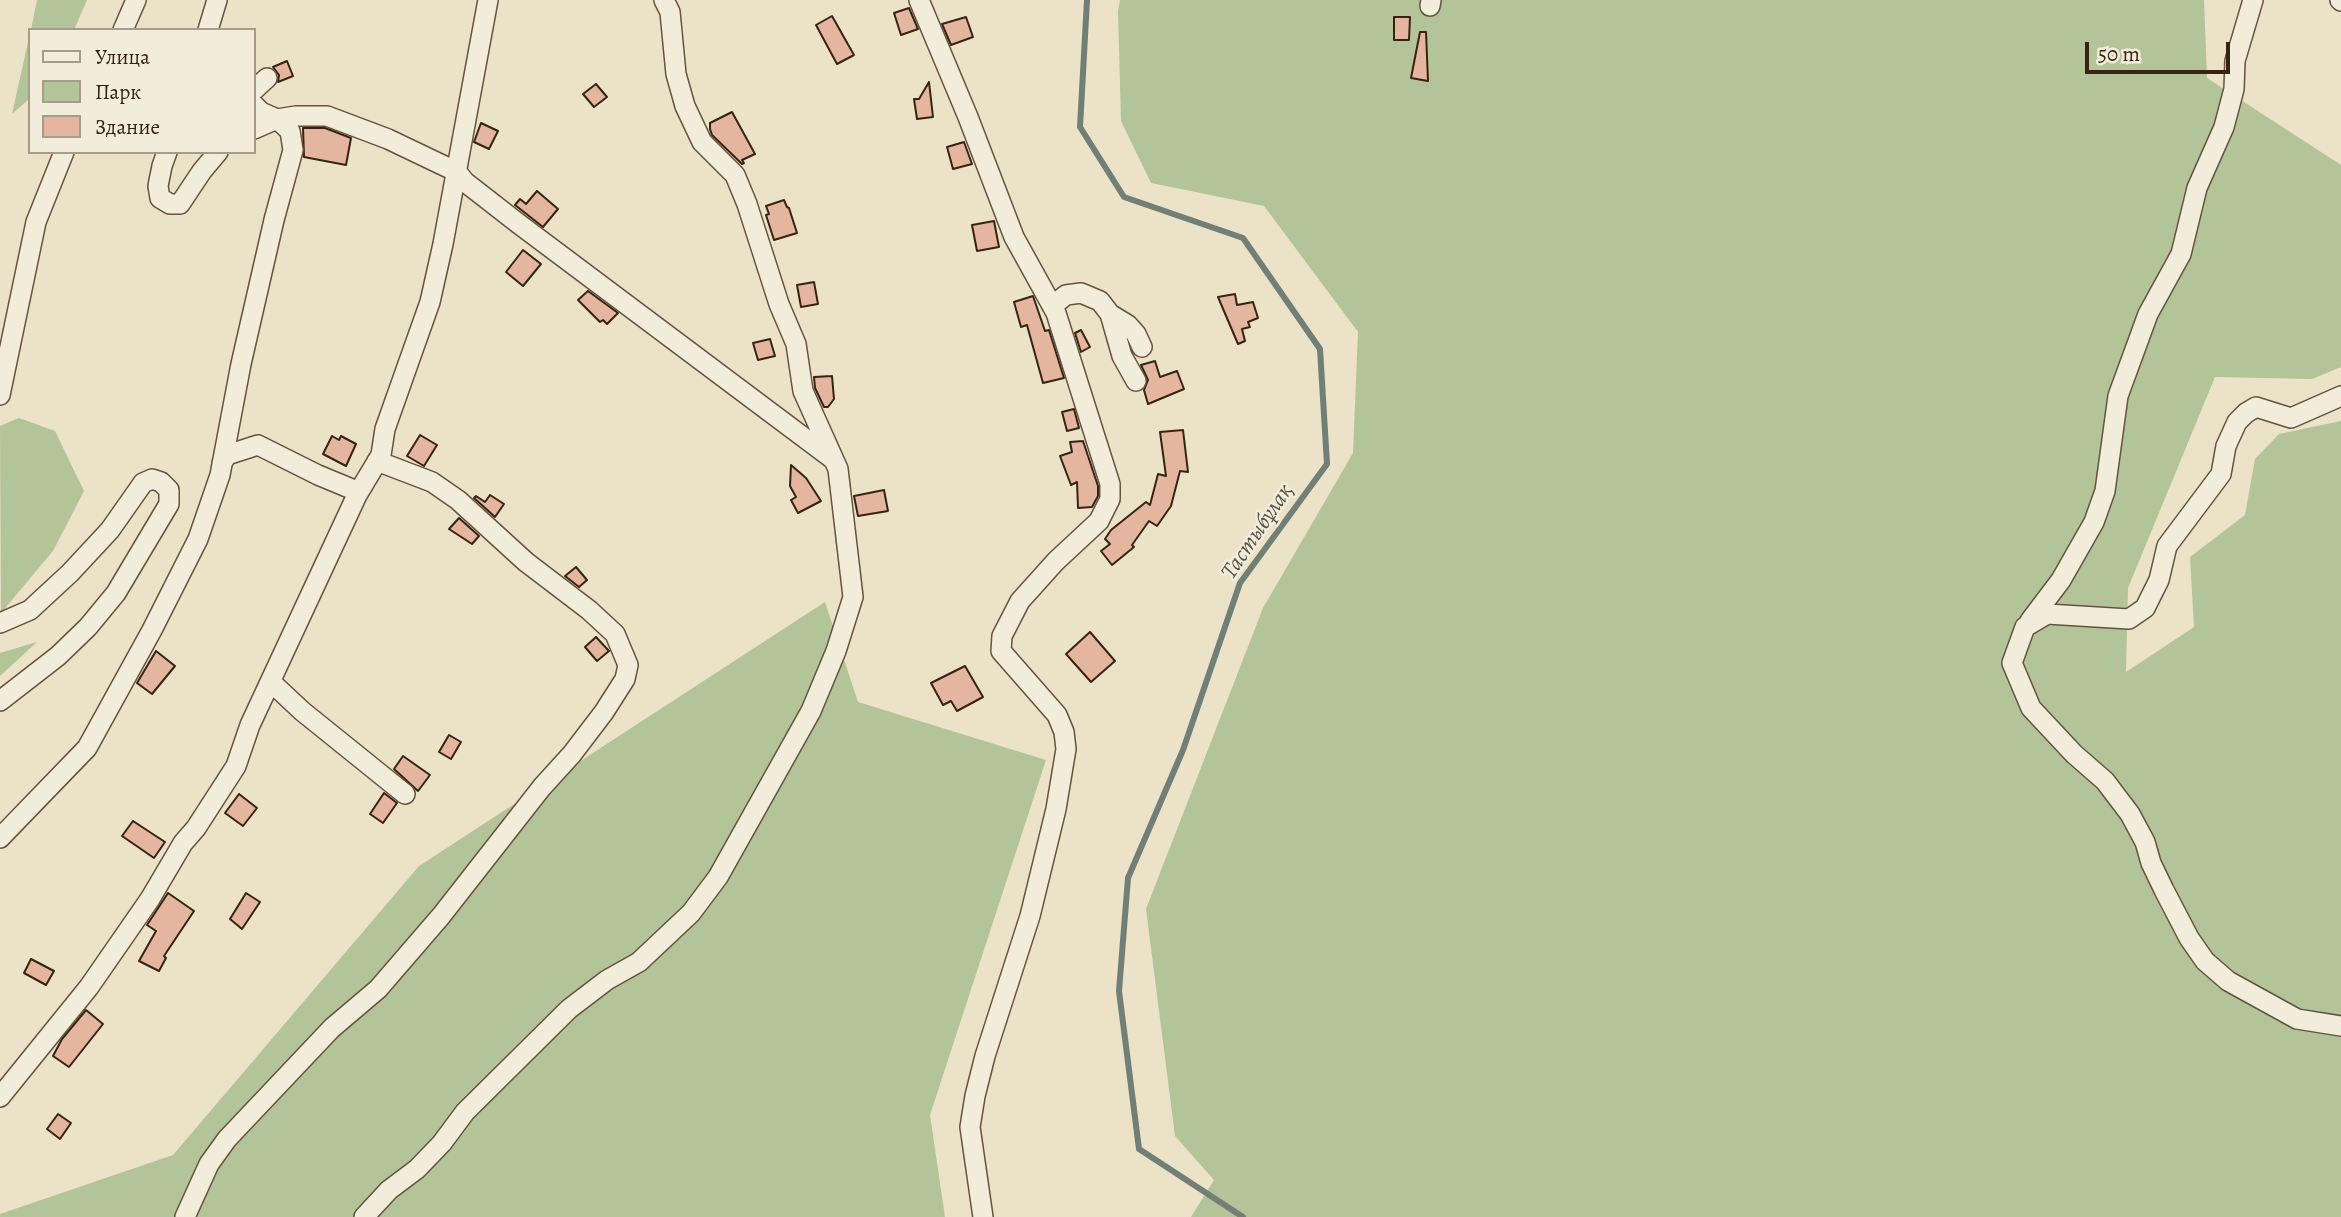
<!DOCTYPE html>
<html>
<head>
<meta charset="utf-8">
<style>
	body { margin:0 }
	#map { position:relative; width:2341px; height:1217px; overflow:hidden; background:#ebe2c8; font-family:Alegreya,serif }
	canvas { display:block }
	.legend { position:absolute; left:28px; top:28px; width:228px; height:126px; box-sizing:border-box; background:#f2ecdb; border:2px solid #a79c8a; margin:0; padding:9px 12px; list-style:none; font-size:21px; color:#372311 }
	.legend li { display:flex; align-items:center; gap:14px; height:35px }
	.legend b { width:35px; border:2px solid #a79c8a }
	.scale { position:absolute; left:2085px; top:42px; width:145px; height:32px; box-sizing:border-box; border:4px solid #372311; border-top:0; padding-left:9px; font-size:21px; line-height:24px; white-space:nowrap; color:#372311; -webkit-text-stroke:5px #f2ecdb; paint-order:stroke }
</style>
</head>
<body>
<div id="map">
<canvas width="2341" height="1217"></canvas>
<ul class="legend">
<li><b style="height:9px;background:#f2ecdb"></b>Улица</li>
<li><b style="height:19px;background:#b3c499"></b>Парк</li>
<li><b style="height:19px;background:#e4b59f"></b>Здание</li>
</ul>
<div class="scale">50 m</div>
</div>
<script>
const ctx = document.querySelector('canvas').getContext('2d');
ctx.lineJoin = 'round';
function fillPath(path, color) { ctx.fillStyle = color; ctx.fill(path, 'evenodd'); }
const shape = rows => new Path2D(rows.map(r => 'M' + r).join(''));
function strokePath(path, color, width, dash) { ctx.strokeStyle = color; ctx.lineWidth = width; ctx.lineCap = dash ? 'butt' : 'round'; ctx.setLineDash(dash || []); ctx.stroke(path); }
function write(font, color, halo, rows, align = 'center') {
  ctx.font = font + ' Alegreya,serif'; ctx.lineWidth = 5; ctx.setLineDash([]); ctx.textBaseline = 'middle'; ctx.strokeStyle = halo; ctx.fillStyle = color; for (const [text, x, y, turn = 0] of rows) {
    ctx.save(); ctx.translate(x, y); ctx.rotate((+turn || 0) * Math.PI / 180); ctx.textAlign = isNaN(turn) ? turn : align; if (halo) ctx.strokeText(text, 0, 0); ctx.fillText(text, 0, 0); ctx.restore();
  }
}
const green = shape([
	[37,0,87,0,74,30,31,30],
	[1120,0,2204,0,2207,78,2341,165,2341,367,2312,379,2215,377,2128,588,2126,672,2194,627,2190,557,2245,515,2255,459,2279,434,2341,421,2341,1217,1191,1217,1214,1180,1175,1136,1146,909,1263,608,1353,453,1358,332,1264,206,1151,183,1121,121,1118,11],
	[30,33,30,98,12,114],
	[19,418,55,431,84,491,53,551,1,613,0,426],
	[825,602,858,702,1046,760,930,1115,945,1217,0,1217,0,1214,173,1155,419,866],
	[37,642,0,676,0,653]
]);
const stream = shape([
	[1087,0,1080,127,1124,197,1243,238,1320,349,1327,464,1240,583,1183,750,1128,878,1119,991,1139,1149,1243,1217]
]);
const building = shape([
	[909,8,918,29,901,35,894,13,909,8],
	[832,16,854,55,837,64,816,25,832,16],
	[966,17,973,37,951,45,942,24,966,17],
	[1394,17,1410,17,1409,40,1394,40,1394,17],
	[1420,32,1426,32,1428,81,1411,78,1420,32],
	[287,61,293,76,278,82,279,75,273,67,287,61],
	[929,82,933,117,917,119,914,99,919,99,929,82],
	[596,84,607,97,594,107,583,94,596,84],
	[732,112,755,154,742,160,744,163,742,164,712,135,710,129,710,123,732,112],
	[481,123,498,131,489,149,474,142,481,123],
	[303,128,325,128,351,138,346,165,304,157,303,128],
	[964,142,972,164,953,169,947,147,964,142],
	[537,191,558,209,543,227,515,205,520,199,526,204,537,191],
	[784,200,787,207,789,208,797,233,774,240,766,215,769,214,766,206,784,200],
	[994,221,999,247,977,251,972,225,994,221],
	[523,250,541,264,523,286,506,272,523,250],
	[814,282,818,304,801,307,797,285,814,282],
	[588,291,618,313,607,324,603,320,600,322,578,300,588,291],
	[1235,294,1237,305,1253,302,1258,318,1248,322,1250,327,1242,329,1245,341,1238,344,1218,297,1235,294],
	[1033,296,1045,331,1049,330,1064,378,1043,383,1027,325,1021,327,1014,302,1033,296],
	[1081,330,1090,347,1081,352,1075,333,1081,330],
	[770,339,775,356,758,360,753,343,770,339],
	[1155,361,1160,377,1177,371,1184,389,1148,404,1144,390,1148,380,1141,365,1155,361],
	[832,376,834,399,828,407,824,407,815,388,814,377,832,376],
	[1074,409,1079,428,1067,431,1062,412,1074,409],
	[1183,430,1188,472,1180,471,1171,506,1157,526,1149,521,1132,545,1134,547,1112,565,1101,551,1110,544,1105,539,1111,530,1146,502,1150,505,1158,474,1166,476,1160,432,1183,430],
	[420,435,437,445,424,466,407,456,420,435],
	[332,436,339,440,341,436,356,444,346,466,323,454,332,436],
	[1083,441,1098,486,1098,496,1092,507,1078,508,1077,482,1071,485,1060,456,1072,452,1070,442,1083,441],
	[791,465,806,478,821,501,798,513,791,500,796,497,790,486,791,465],
	[884,490,888,511,858,516,854,496,884,490],
	[490,495,504,504,495,517,474,498,476,496,485,502,490,495],
	[459,518,479,536,472,544,449,529,459,518],
	[576,567,587,580,579,587,565,576,576,567],
	[1090,632,1115,661,1091,682,1066,654,1090,632],
	[596,637,609,651,597,661,585,647,596,637],
	[156,651,175,666,152,694,137,683,156,651],
	[965,666,983,697,957,711,951,701,943,705,931,683,965,666],
	[449,735,461,742,451,759,439,752,449,735],
	[403,756,430,775,418,791,394,769,403,756],
	[384,793,397,803,383,823,370,814,384,793],
	[239,794,257,808,243,826,225,813,239,794],
	[133,821,165,842,154,858,122,836,133,821],
	[168,893,194,911,164,956,166,958,159,971,139,961,156,931,147,925,168,893],
	[246,893,260,902,242,929,230,919,246,893],
	[31,959,54,971,46,985,24,973,31,959],
	[86,1010,103,1024,69,1067,53,1056,62,1039,86,1010],
	[58,1114,71,1123,60,1139,47,1129,58,1114]
]);
const minor = shape([
	[919,0,968,117,1014,237,1056,313,1110,484,1110,499,1099,521,1056,561,1020,601,1002,636,1001,651,1057,715,1064,732,1066,749,1056,809,1030,916,985,1056,975,1096,970,1127,983,1217],
	[2340,0,2341,1],
	[1430,6,1431,0],
	[123,30,136,0],
	[208,30,217,0],
	[254,90,267,78],
	[254,129,277,119,296,116,327,116,388,139,457,172,465,182,519,224,834,460],
	[167,152,162,166,158,186,160,198,170,204,180,204,202,171,218,152],
	[1052,306,1066,295,1081,293,1100,301,1110,314,1122,356,1136,381],
	[1110,314,1128,325,1136,334,1142,347],
	[0,395,36,222,64,152],
	[2341,396,2291,418,2256,407,2246,413,2237,422,2226,446,2221,474,2167,546,2159,580,2145,608,2129,619,2047,614,2025,627,2012,663,2031,708,2074,754,2105,781,2130,814,2145,842,2151,863,2164,890,2189,938,2205,961,2228,981,2297,1019,2341,1026],
	[222,463,227,455,258,445,318,475,359,492],
	[2030,621,2061,580,2094,522,2105,491,2118,396,2148,314,2181,254,2197,188,2224,127,2234,89,2235,61,2253,0],
	[0,623,30,610,70,573,110,530,143,483,152,479,161,482,169,490,169,504,116,593,88,627,58,656,0,701],
	[271,682,302,711,405,794],
	[0,838,87,748,152,630,198,539,220,475,241,364,274,220,293,150,290,131,277,119,261,112,254,105],
	[0,1097,89,987,150,899,183,843,196,828,236,766,250,725,357,495,381,455,385,429,430,302,443,244,488,0],
	[185,1217,209,1164,227,1139,332,1028,378,989,441,916,542,787,572,754,604,712,625,679,628,665,615,634,589,610,526,562,458,500,432,482,377,461],
	[364,1217,389,1190,417,1169,442,1143,465,1112,569,1009,607,980,639,962,691,913,718,877,811,711,836,651,853,597,838,469,803,391,796,344,779,304,747,204,735,175,702,142,685,106,676,74,670,12,664,0]
]);
const waterNames = [
	["Тастыбұлақ",1258,532,-56]
];
fillPath(green, '#b3c499');
strokePath(stream, '#727f76', 6);
fillPath(building, '#e4b59f');
strokePath(building, '#372311', 2);
strokePath(minor, '#64533f', 22);
strokePath(minor, '#f2ecdb', 19);
write('italic 23px', '#545144', '#f2ecdb', waterNames);
</script>
</body>
</html>
